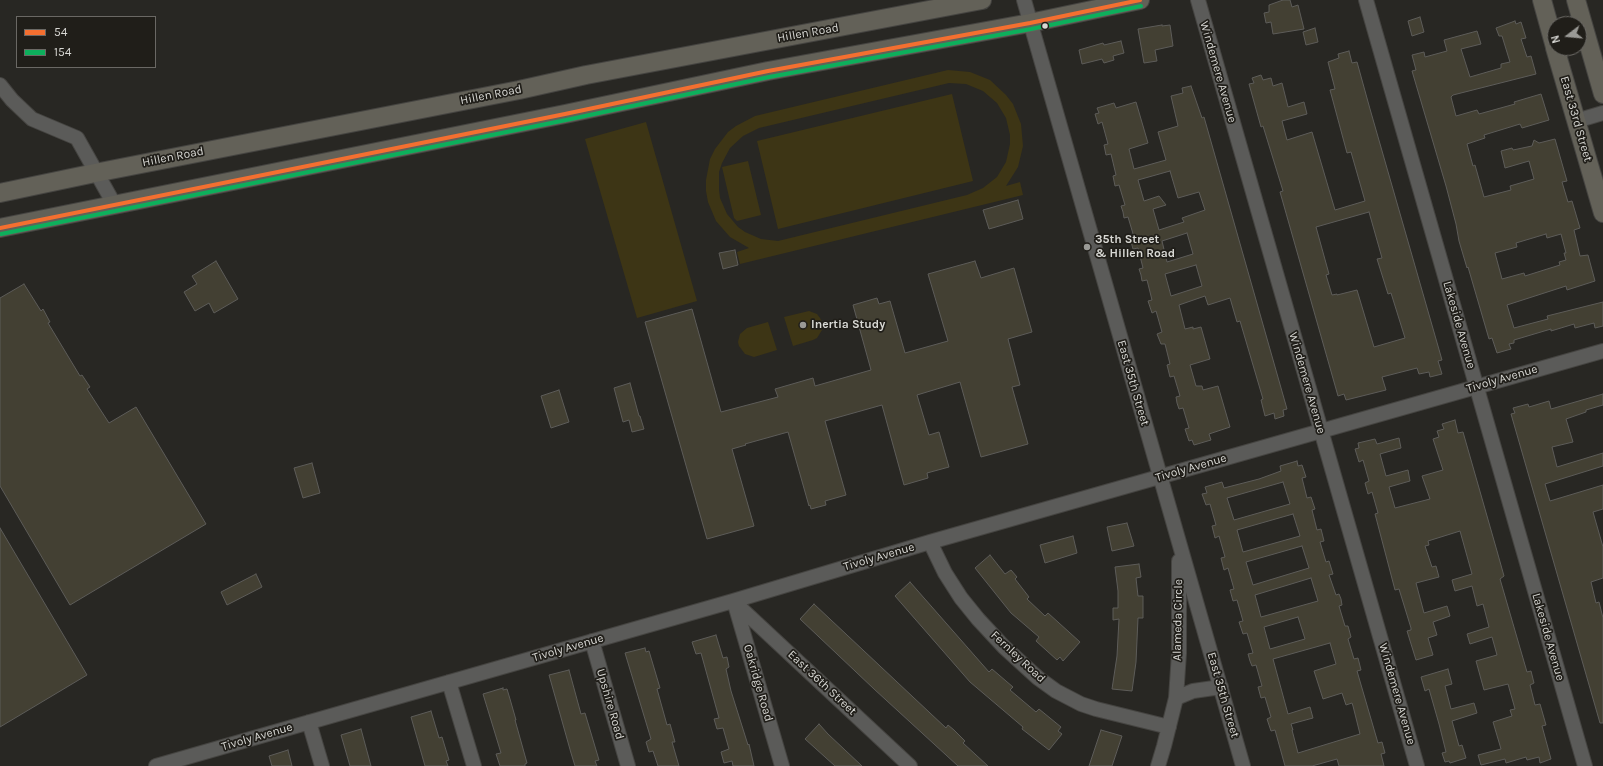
<!DOCTYPE html>
<html>
<head>
<meta charset="utf-8">
<style>
	body { margin:0 }
	#map { position:relative; width:1603px; height:766px; overflow:hidden; background:#282723; font-family:Karla,sans-serif }
	canvas { display:block }
	.legend { position:absolute; left:16px; top:16px; width:140px; height:52px; box-sizing:border-box; background:#201e19; border:1px solid #6a6864; margin:0; padding:5px 7px; list-style:none; font-size:12px; color:#d8d8d4 }
	.legend li { display:flex; align-items:center; gap:8px; height:20px }
	.legend b { width:20px; border:1px solid #6a6864 }
	.north { position:absolute; left:1547px; top:16px; width:40px; height:40px; box-sizing:border-box; background:#201e19; border:1px solid #6a6864; border-radius:50%; rotate:254deg; font-size:11px; font-weight:700; line-height:16px; text-align:center; color:#d8d8d4 }
	.north::after { content:''; display:block; margin:auto; width:14px; height:18px; background:#9a9a96; clip-path:polygon(50% 0,100% 100%,50% 72%,0 100%) }
</style>
</head>
<body>
<div id="map">
<canvas width="1603" height="766"></canvas>
<ul class="legend">
<li><b style="height:5px;background:#f46f30"></b>54</li>
<li><b style="height:5px;background:#0daf5c"></b>154</li>
</ul>
<div class="north">N</div>
</div>
<script>
const ctx = document.querySelector('canvas').getContext('2d');
ctx.lineJoin = 'round';
function fillPath(path, color) { ctx.fillStyle = color; ctx.fill(path, 'evenodd'); }
const shape = rows => new Path2D(rows.map(r => 'M' + r).join(''));
function strokePath(path, color, width, dash) { ctx.strokeStyle = color; ctx.lineWidth = width; ctx.lineCap = dash ? 'butt' : 'round'; ctx.setLineDash(dash || []); ctx.stroke(path); }
function write(font, color, halo, rows, align = 'center') {
  ctx.font = font + ' Karla,sans-serif'; ctx.lineWidth = 3.5; ctx.setLineDash([]); ctx.textBaseline = 'middle'; ctx.strokeStyle = halo; ctx.fillStyle = color; for (const [text, x, y, turn = 0] of rows) {
    ctx.save(); ctx.translate(x, y); ctx.rotate((+turn || 0) * Math.PI / 180); ctx.textAlign = isNaN(turn) ? turn : align; if (halo) ctx.strokeText(text, 0, 0); ctx.fillText(text, 0, 0); ctx.restore();
  }
}
const green = shape([
	[948,70,970,72,990,80,1006,95,1013,104,1021,124,1023,146,1018,167,1006,186,1020,182,1023,195,740,264,737,252,749,248,730,237,716,221,708,202,706,191,706,180,710,159,715,149,728,132,736,126,755,116],
	[949,83,966,84,983,91,997,103,1006,118,1010,135,1010,144,1006,162,997,177,983,188,967,195,778,241,761,239,745,232,738,227,727,214,720,198,719,190,719,172,722,163,730,148,743,136,759,128],
	[952,94,973,181,778,229,757,141],
	[646,122,697,301,637,318,585,139],
	[748,161,761,215,737,221,734,218,722,167],
	[809,311,817,314,820,318,822,322,822,330,817,338,813,340,793,346,784,317],
	[768,322,777,350,754,357,745,354,739,346,738,342,740,334,747,328]
]);
const building = shape([
	[1283,0,1290,0,1292,7,1298,5,1304,29,1273,34,1271,22,1266,23,1264,13,1269,12,1269,5,1283,0],
	[1420,17,1424,32,1412,36,1408,21,1420,17],
	[1515,21,1516,24,1521,22,1526,38,1521,39,1527,57,1531,56,1536,74,1453,95,1451,97,1456,116,1477,110,1479,114,1515,104,1514,102,1541,94,1549,120,1522,128,1520,124,1484,135,1485,138,1467,144,1473,166,1475,165,1484,197,1511,190,1510,186,1534,179,1529,161,1505,168,1501,151,1512,148,1513,150,1532,146,1534,140,1539,143,1555,139,1567,181,1562,182,1568,202,1572,201,1580,228,1574,230,1580,256,1588,255,1595,281,1567,290,1566,286,1507,305,1514,328,1548,319,1547,316,1603,302,1603,326,1595,328,1594,323,1575,328,1574,324,1551,331,1551,329,1514,340,1514,343,1509,344,1511,349,1497,353,1492,338,1489,339,1468,267,1467,268,1459,241,1456,224,1446,186,1412,71,1416,70,1412,55,1424,52,1425,57,1447,51,1444,40,1477,31,1481,44,1461,49,1470,77,1501,68,1501,64,1510,62,1502,36,1499,36,1496,28,1515,21],
	[1546,234,1547,238,1561,234,1566,253,1564,253,1566,260,1559,262,1560,265,1525,276,1524,273,1502,279,1495,253,1517,247,1516,243,1546,234],
	[1162,25,1162,26,1170,25,1173,46,1155,50,1157,61,1144,63,1138,29,1162,25],
	[1315,28,1318,42,1306,45,1303,32,1315,28],
	[1121,41,1124,53,1113,56,1114,60,1104,63,1102,59,1082,64,1079,50,1103,43,1104,45,1121,41],
	[1349,51,1352,63,1357,62,1370,109,1442,360,1438,361,1442,374,1430,377,1429,372,1419,374,1417,368,1382,377,1386,390,1346,400,1344,394,1338,396,1280,192,1283,191,1263,126,1261,127,1249,84,1254,83,1252,78,1261,75,1263,80,1271,78,1273,86,1282,83,1288,107,1304,102,1307,114,1282,121,1287,140,1312,132,1335,210,1365,201,1351,152,1347,153,1330,90,1335,89,1328,62,1339,58,1338,54,1349,51],
	[1369,212,1382,258,1377,259,1388,294,1391,293,1405,338,1374,347,1357,290,1337,295,1337,294,1332,295,1326,275,1329,274,1316,227,1369,212],
	[1191,86,1202,118,1204,117,1287,409,1283,410,1284,416,1275,419,1274,413,1265,416,1261,400,1263,399,1240,321,1237,322,1230,298,1208,305,1205,296,1179,305,1185,329,1193,327,1193,329,1201,327,1210,359,1190,365,1196,386,1202,386,1203,390,1218,386,1230,427,1209,434,1211,440,1194,445,1192,440,1189,441,1185,429,1189,428,1183,408,1179,409,1177,403,1176,397,1180,396,1174,376,1170,377,1167,365,1170,364,1165,344,1161,344,1157,334,1162,332,1156,311,1152,313,1148,301,1152,300,1147,280,1142,281,1141,275,1139,269,1143,268,1138,248,1133,249,1130,238,1134,237,1128,217,1124,218,1123,212,1121,206,1125,205,1119,185,1115,186,1113,176,1116,175,1111,154,1106,155,1104,145,1108,144,1102,122,1098,124,1095,114,1099,113,1097,108,1114,103,1116,108,1136,102,1148,143,1129,149,1134,169,1166,160,1158,132,1178,126,1171,96,1183,93,1182,88,1191,86],
	[1170,171,1178,198,1199,192,1205,210,1182,218,1184,222,1159,230,1153,209,1166,205,1159,196,1144,201,1138,180,1170,171],
	[1187,233,1193,254,1167,262,1162,241,1187,233],
	[1196,265,1202,286,1171,296,1165,274,1196,265],
	[1018,200,1023,219,989,229,983,210,1018,200],
	[735,250,738,265,723,269,719,253,735,250],
	[216,261,238,299,214,313,209,303,195,311,184,292,197,284,192,276,216,261],
	[975,261,981,278,1014,268,1032,332,1008,339,1020,385,1012,387,1028,444,981,457,960,382,917,395,929,435,939,432,949,467,927,473,928,478,904,485,882,405,825,421,846,495,825,501,826,505,811,509,810,505,809,506,788,432,745,444,746,445,732,449,754,526,707,539,645,322,692,309,721,412,778,397,775,389,813,378,815,386,871,370,853,305,877,298,879,304,890,301,905,353,948,341,928,274,975,261],
	[24,284,41,311,43,309,50,322,48,323,80,376,82,375,90,387,87,389,109,423,136,407,206,524,70,605,0,486,0,298,24,284],
	[630,383,639,416,640,416,644,429,632,432,629,420,623,422,614,388,630,383],
	[559,390,569,422,551,428,541,396,559,390],
	[1603,394,1603,405,1586,410,1586,412,1566,419,1573,442,1552,447,1557,467,1603,453,1603,466,1545,484,1550,501,1603,485,1603,509,1593,512,1603,547,1603,578,1591,582,1596,603,1599,602,1603,618,1603,723,1600,723,1511,414,1515,413,1513,408,1528,404,1529,407,1549,401,1551,409,1603,394],
	[1455,420,1458,433,1463,432,1497,551,1504,576,1500,579,1527,672,1531,671,1534,683,1530,685,1535,705,1540,704,1546,725,1542,726,1551,759,1540,763,1539,757,1527,760,1526,757,1506,763,1505,759,1481,765,1478,755,1501,749,1493,722,1512,716,1510,710,1515,709,1508,684,1484,690,1476,661,1497,655,1492,637,1470,644,1467,634,1489,627,1483,604,1477,606,1472,586,1455,591,1452,580,1472,574,1460,531,1428,541,1429,545,1425,546,1432,567,1436,566,1439,577,1416,583,1424,613,1447,606,1450,616,1433,622,1437,635,1428,638,1433,655,1416,660,1407,631,1411,630,1411,628,1399,589,1395,590,1375,514,1378,513,1372,492,1368,494,1365,483,1369,481,1363,460,1359,462,1355,449,1359,448,1358,443,1375,439,1377,444,1399,438,1401,448,1380,454,1386,476,1408,470,1410,481,1389,487,1395,508,1430,499,1422,476,1443,470,1433,439,1439,437,1437,431,1444,429,1442,424,1455,420],
	[1297,461,1298,466,1302,465,1306,477,1302,478,1307,498,1311,497,1315,509,1312,510,1317,530,1321,529,1324,541,1320,542,1326,562,1329,561,1333,574,1329,575,1336,595,1339,594,1341,599,1342,605,1339,606,1345,626,1348,626,1351,637,1348,639,1354,659,1358,658,1361,670,1357,671,1378,743,1382,742,1385,753,1381,754,1384,766,1339,766,1337,759,1312,766,1285,766,1275,730,1271,731,1267,719,1271,717,1265,697,1261,698,1258,687,1262,686,1256,665,1252,666,1250,661,1248,654,1253,653,1247,633,1243,634,1239,622,1243,621,1237,600,1233,601,1230,590,1234,589,1228,568,1224,570,1221,558,1225,557,1219,536,1215,538,1212,526,1216,525,1210,504,1206,505,1202,494,1207,493,1205,487,1222,482,1224,488,1259,479,1281,471,1280,466,1297,461],
	[1283,482,1290,504,1234,520,1227,498,1283,482],
	[1293,514,1300,536,1243,552,1237,530,1293,514],
	[1302,546,1309,568,1253,585,1246,562,1302,546],
	[1311,578,1318,601,1261,617,1255,595,1311,578],
	[1298,617,1305,639,1270,649,1264,627,1298,617],
	[1330,643,1336,664,1314,671,1323,699,1342,693,1346,705,1352,703,1353,706,1360,734,1298,753,1292,730,1293,730,1291,724,1313,718,1310,707,1288,714,1273,659,1330,643],
	[312,463,320,493,303,498,294,468,312,463],
	[1127,523,1134,546,1112,551,1107,527,1127,523],
	[0,528,87,675,0,727,0,528],
	[1073,536,1077,553,1045,563,1040,545,1073,536],
	[990,555,1005,574,1011,570,1017,577,1015,579,1029,597,1027,599,1045,616,1048,613,1080,642,1063,661,1060,657,1057,660,1036,641,1039,637,1011,613,975,568,990,555],
	[1139,564,1141,577,1136,578,1138,596,1143,596,1143,618,1138,618,1136,662,1132,691,1112,689,1117,656,1119,619,1113,620,1113,608,1118,608,1118,591,1115,567,1139,564],
	[256,574,262,587,227,605,221,592,256,574],
	[910,582,989,672,992,669,1013,687,1010,690,1036,712,1039,709,1061,727,1058,731,1062,734,1049,750,1022,729,1023,727,970,682,895,596,910,582],
	[814,604,946,728,948,725,954,730,965,741,963,743,988,766,958,766,874,689,800,619,814,604],
	[716,635,723,658,727,657,729,667,726,669,731,691,748,745,749,744,754,766,733,766,732,761,724,763,721,752,729,749,723,728,717,729,714,719,719,718,701,653,696,654,692,642,716,635],
	[645,648,646,652,649,651,660,688,657,689,667,725,670,724,675,742,672,742,679,766,658,766,653,751,649,752,646,742,651,739,625,653,645,648],
	[1448,669,1452,684,1445,686,1451,709,1474,703,1477,713,1452,721,1459,746,1462,745,1466,758,1450,763,1449,761,1445,762,1442,753,1446,752,1439,724,1429,689,1425,691,1421,677,1448,669],
	[569,670,581,714,585,713,599,760,595,761,597,766,575,766,571,753,549,675,569,670],
	[503,688,503,690,507,689,510,699,516,720,515,720,527,763,525,764,525,766,500,766,496,754,501,753,483,694,503,688],
	[431,711,439,738,442,737,449,760,446,761,448,766,425,766,411,717,431,711],
	[819,724,828,734,862,766,835,766,805,739,819,724],
	[361,729,371,766,350,766,341,735,361,729],
	[1101,730,1122,736,1112,766,1089,766,1101,730],
	[288,750,292,766,272,766,269,756,288,750]
]);
const minor = shape([
	[1024,0,1243,766],
	[1198,0,1417,766],
	[1366,0,1585,766],
	[0,85,12,100,32,119,77,138,114,204],
	[1576,121,1603,113],
	[930,542,945,573,961,598,978,619,1004,647,1038,678,1056,691,1081,704,1096,709,1169,727],
	[733,601,910,766],
	[734,601,782,766],
	[592,641,628,766],
	[449,682,474,766],
	[1176,698,1179,653,1179,561],
	[309,722,322,766],
	[156,766,733,601,930,542,1603,351],
	[1158,766,1164,746,1176,698,1193,691,1221,687]
]);
const major = shape([
	[1542,0,1555,47],
	[1576,0,1603,94],
	[1555,48,1603,213],
	[0,193,95,173,519,90,586,75,982,0],
	[0,228,565,114,768,71,1030,23,1140,0]
]);
const bus1 = shape([
	[0,228,565,114,768,71,1030,23,1140,0]
]);
const bus2 = shape([
	[1,234,566,120,769,77,1031,29,1141,6]
]);
const markers = [
	[1045,26,3.5,"#d8d8d4"],
	[1087,247,4,"#9a9a96"],
	[803,325,4,"#9a9a96"]
];
const streetNames = [
	["Hillen Road",808,33,-10],
	["Windemere Avenue",1218,72,74],
	["Hillen Road",491,95,-11],
	["East 33rd Street",1576,119,74],
	["Hillen Road",173,157,-11],
	["Lakeside Avenue",1459,325,74],
	["Tivoly Avenue",1502,379,-16],
	["East 35th Street",1133,383,74],
	["Windemere Avenue",1307,383,74],
	["Tivoly Avenue",1191,468,-16],
	["Tivoly Avenue",879,557,-16],
	["Alameda Circle",1178,620,-89],
	["Lakeside Avenue",1548,637,74],
	["Tivoly Avenue",568,648,-16],
	["Fernley Road",1018,657,43],
	["Oakridge Road",758,683,74],
	["East 36th Street",822,683,43],
	["Windemere Avenue",1397,694,74],
	["East 35th Street",1223,695,74],
	["Upshire Road",610,704,74],
	["Tivoly Avenue",257,737,-16]
];
const poiNames = [
	["35th Street",1095,240],
	["& Hillen Road",1095,254],
	["Inertia Study",811,325]
];
fillPath(green, '#3d3515');
fillPath(building, '#434033');
strokePath(building, '#5d5c59', 1);
strokePath(minor, '#454441', 16);
strokePath(major, '#454441', 20);
strokePath(minor, '#5b5b59', 14);
strokePath(major, '#636158', 18);
strokePath(bus1, '#f46f30', 4);
strokePath(bus2, '#0daf5c', 4);
for (const [x, y, r, color] of markers) { const dot = new Path2D(); dot.arc(x, y, r, 0, 2 * Math.PI); ctx.fillStyle = color; ctx.fill(dot); strokePath(dot, '#201e19', 1.5); }
write('12px', '#d8d8d4', '#201e19', streetNames);
write('bold 12px', '#d8d8d4', '#201e19', poiNames, 'left');
</script>
</body>
</html>
